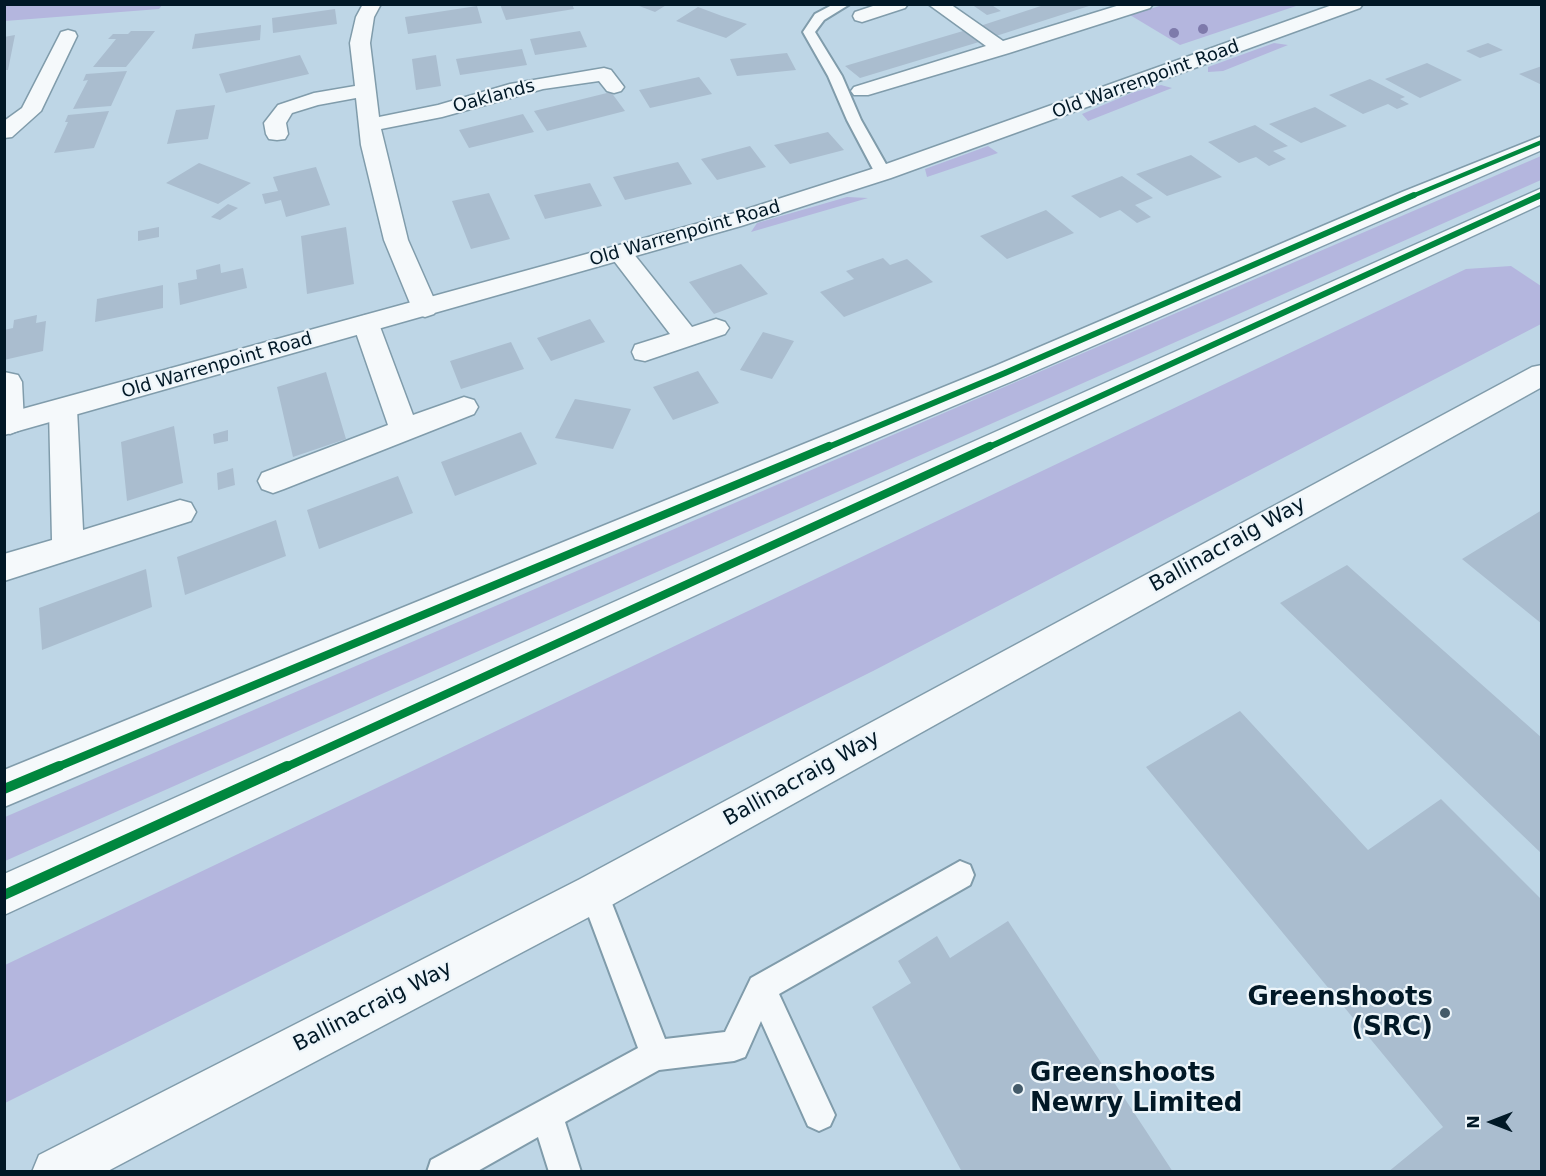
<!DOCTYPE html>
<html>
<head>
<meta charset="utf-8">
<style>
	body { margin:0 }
	#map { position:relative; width:1546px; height:1176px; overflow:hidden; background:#bed6e6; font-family:"DejaVu Sans",sans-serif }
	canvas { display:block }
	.frame { position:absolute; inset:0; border:6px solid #011826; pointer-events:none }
	.north { position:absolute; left:1462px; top:1092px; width:60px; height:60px; -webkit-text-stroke:4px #edf5fa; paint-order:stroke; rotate:270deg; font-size:16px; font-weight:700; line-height:24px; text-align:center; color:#011826 }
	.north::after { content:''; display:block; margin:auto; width:21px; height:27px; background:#011826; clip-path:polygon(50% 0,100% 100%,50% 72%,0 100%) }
</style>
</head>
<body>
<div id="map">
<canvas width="1546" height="1176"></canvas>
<div class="frame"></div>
<div class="north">N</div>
</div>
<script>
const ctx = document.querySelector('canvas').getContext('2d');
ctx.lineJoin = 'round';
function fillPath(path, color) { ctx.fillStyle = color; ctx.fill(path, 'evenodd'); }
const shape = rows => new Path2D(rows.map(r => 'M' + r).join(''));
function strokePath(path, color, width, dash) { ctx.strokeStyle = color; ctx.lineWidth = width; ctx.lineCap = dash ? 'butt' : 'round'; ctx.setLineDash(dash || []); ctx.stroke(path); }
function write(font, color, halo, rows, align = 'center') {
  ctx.font = font + ' "DejaVu Sans",sans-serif'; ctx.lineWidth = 4.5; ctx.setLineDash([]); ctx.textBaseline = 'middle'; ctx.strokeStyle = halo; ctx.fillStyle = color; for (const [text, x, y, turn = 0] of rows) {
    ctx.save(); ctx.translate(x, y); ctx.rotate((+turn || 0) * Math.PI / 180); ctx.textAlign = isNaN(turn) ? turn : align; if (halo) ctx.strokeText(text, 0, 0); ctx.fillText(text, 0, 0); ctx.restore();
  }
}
const green = shape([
	[5,4,162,4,162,5,159,9,5,21],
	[1166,4,1299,4,1299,5,1180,45,1130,15],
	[1274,43,1288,45,1223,71,1208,72,1208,67],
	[1161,85,1172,88,1088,121,1082,114,1134,92],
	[988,146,998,153,927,177,925,169],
	[1541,156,1541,180,5,861,5,817],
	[847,197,868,198,751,232,757,223],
	[1511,266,1541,286,1541,324,873,671,5,1103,5,965,1466,269]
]);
const building = shape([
	[500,4,572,4,574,9,506,20],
	[634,4,668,4,655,12],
	[971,4,990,4,1001,11,987,15],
	[1047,4,1092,5,996,36,980,26],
	[477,6,482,23,408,34,405,17],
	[698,7,722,16,747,24,726,38,676,21],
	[335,9,337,24,273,33,272,18],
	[261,25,260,40,192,49,195,34],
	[131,31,155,31,126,67,93,67,116,39,108,39,113,34,128,34],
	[580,31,587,47,535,55,530,39],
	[963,31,979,42,860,78,845,66],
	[15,35,8,70,4,70,4,37],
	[1488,43,1503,50,1480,58,1466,51],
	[522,49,527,65,460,75,456,59],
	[787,53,796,70,737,76,730,59],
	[300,55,309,74,226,93,219,74],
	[436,55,441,86,416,90,412,59],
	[1427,63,1462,80,1420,98,1385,79],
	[1542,66,1542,85,1519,74],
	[127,71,111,106,73,109,88,80,83,81,86,74],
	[699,77,712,94,650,108,639,90],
	[1370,79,1405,97,1400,99,1409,104,1397,109,1388,104,1363,114,1329,95],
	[611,92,625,111,547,131,534,111],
	[215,105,208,139,167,144,176,110],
	[1315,107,1347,126,1301,143,1269,124],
	[109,111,94,148,54,153,68,122,65,122,68,115],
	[523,114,534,132,469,148,459,130],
	[1255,125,1288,146,1273,151,1286,159,1269,166,1256,157,1239,163,1208,142],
	[828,132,844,150,790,164,774,145],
	[750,146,766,167,717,180,701,159],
	[1191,155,1222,177,1167,196,1136,174],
	[678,162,692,184,625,200,613,177],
	[199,163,251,183,218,204,166,183],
	[316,167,330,205,286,217,281,200,265,204,262,194,278,191,273,177],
	[1122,176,1153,198,1135,205,1151,217,1137,223,1120,210,1100,218,1071,196],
	[590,183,602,206,545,219,534,195],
	[489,193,510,239,471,249,452,201],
	[228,204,238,208,220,220,211,217],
	[1046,210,1074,233,1007,259,980,236],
	[159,227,159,237,138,241,138,231],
	[346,227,354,284,307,294,301,236],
	[883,258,890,265,907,259,933,282,844,317,820,292,854,279,846,271],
	[220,264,221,273,243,268,247,288,180,305,178,283,197,279,196,270],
	[741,264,768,294,714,314,689,282],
	[163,285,163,308,95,322,97,299],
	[37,315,36,323,46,321,43,351,4,360,4,330,13,328,14,320],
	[590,319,605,342,551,361,537,338],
	[763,332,794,341,772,379,740,370],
	[511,342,524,369,461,389,450,361],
	[698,371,719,403,673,420,653,387],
	[326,372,346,439,293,457,277,387],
	[575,399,631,409,613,449,555,438],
	[174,426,183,483,127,501,121,442],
	[228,430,228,441,214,444,213,434],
	[521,432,537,464,455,496,441,462],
	[233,468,235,485,218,490,217,473],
	[398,476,413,513,319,549,307,510],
	[1542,510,1542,624,1462,559],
	[276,520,286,556,185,595,177,557],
	[1347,565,1542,738,1542,854,1280,603],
	[146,569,152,607,42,650,39,608],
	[1240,711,1368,850,1441,799,1542,900,1542,1172,1388,1172,1443,1127,1146,767],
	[1008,921,1173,1172,962,1172,872,1007,911,983,898,961,937,936,950,958]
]);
const service = shape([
	[834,4,850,4,824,20,815,32,842,76,861,120,891,173,888,176,878,176,875,173,847,120,828,76,803,32,815,14,834,4],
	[960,861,970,865,974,875,970,885,779,994,835,1115,830,1126,819,1131,808,1126,761,1021,745,1057,734,1061,659,1070,565,1122,581,1172,549,1172,538,1137,476,1172,427,1172,431,1160,638,1048,580,893,584,883,594,879,604,883,665,1039,725,1032,751,978,960,861]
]);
const minor = shape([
	[363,4,381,4,374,17,370,43,379,117,438,105,510,84,604,68,611,70,624,87,621,91,614,93,607,91,599,81,543,89,442,117,381,129,408,240,438,308,434,314,425,317,416,314,412,308,384,240,361,145,356,98,318,105,292,113,286,123,288,134,285,139,277,140,269,139,266,134,264,123,278,105,314,93,355,86,350,43,356,17,363,4],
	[879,4,908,4,905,8,862,22,855,20,853,16,855,12,879,4],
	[928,4,950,4,1003,41,1123,4,1153,4,1150,8,1009,53,868,95,854,95,851,91,854,87,986,46,928,4],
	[68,30,75,32,77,36,41,111,12,137,4,138,4,121,22,108,59,36,61,32,68,30],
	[620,245,629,248,692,327,716,319,725,322,729,328,725,334,645,361,635,359,632,352,635,345,670,334,608,253,611,248,620,245],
	[366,315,375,318,379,324,413,415,464,397,474,400,478,407,474,414,284,489,273,493,262,489,258,481,262,473,388,425,353,324,357,318,366,315],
	[1542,365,1542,387,608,907,106,1172,32,1172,39,1155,580,879,1532,367,1542,365],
	[4,372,18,375,22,382,24,423,20,430,10,434,4,432,4,372],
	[63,399,73,402,77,409,83,530,180,500,191,503,196,512,191,521,4,581,4,554,52,540,49,409,53,402,63,399]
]);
const tertiary = shape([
	[1335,4,1363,4,1360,8,891,178,741,226,4,435,4,414,725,216,875,168,1335,4]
]);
const trunk = shape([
	[1542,136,1542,150,1015,380,4,807,4,770,995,366,1402,192,1542,136],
	[1542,188,1542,204,4,915,4,874,1542,188]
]);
const cyclewayFar3 = shape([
	[1410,197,1542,142],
	[1538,197,1542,195]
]);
const cyclewayFar2 = shape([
	[826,448,1005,373,1414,195],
	[987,448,1541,195]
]);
const cyclewayFar1 = shape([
	[55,768,829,446],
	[284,768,990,446]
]);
const cycleway = shape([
	[4,789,59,766],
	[4,895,287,766]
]);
const trees = [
	[1203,29],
	[1174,33]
];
const markers = [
	[1445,1013,6,"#435a69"],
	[1018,1089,6,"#435a69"]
];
const farStreetnames = [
	["Old Warrenpoint Road",1146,80,-20],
	["Oaklands",494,97,-15],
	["Old Warrenpoint Road",685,234,-16],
	["Old Warrenpoint Road",217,366,-16]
];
const streetNames = [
	["Ballinacraig Way",1228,545,-29],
	["Ballinacraig Way",802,779,-29],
	["Ballinacraig Way",373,1007,-27]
];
const nearPoinames = [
	["Greenshoots",1433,998],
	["(SRC)",1433,1028],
	["Greenshoots",1030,1074,"left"],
	["Newry Limited",1030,1104,"left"]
];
fillPath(green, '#b4b6de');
fillPath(building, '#aabdcf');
strokePath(service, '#809cab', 4);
strokePath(minor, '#809cab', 3);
strokePath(tertiary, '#809cab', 3);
strokePath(trunk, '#809cab', 3);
fillPath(service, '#f5f9fb');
fillPath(minor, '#f5f9fb');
fillPath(tertiary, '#f5f9fb');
fillPath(trunk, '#f5f9fb');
strokePath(cyclewayFar3, '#00873e', 4.5);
strokePath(cyclewayFar2, '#00873e', 6);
strokePath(cyclewayFar1, '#00873e', 8);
strokePath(cycleway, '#00873e', 10);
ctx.fillStyle = '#7e7aab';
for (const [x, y] of trees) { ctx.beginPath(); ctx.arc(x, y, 5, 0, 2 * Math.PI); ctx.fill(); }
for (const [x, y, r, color] of markers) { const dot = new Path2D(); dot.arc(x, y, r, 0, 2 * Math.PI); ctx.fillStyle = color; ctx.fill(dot); strokePath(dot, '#edf5fa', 2); }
write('18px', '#011826', '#edf5fa', farStreetnames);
write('21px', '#011826', '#edf5fa', streetNames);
write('bold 26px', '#011826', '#edf5fa', nearPoinames, 'right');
</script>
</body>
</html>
